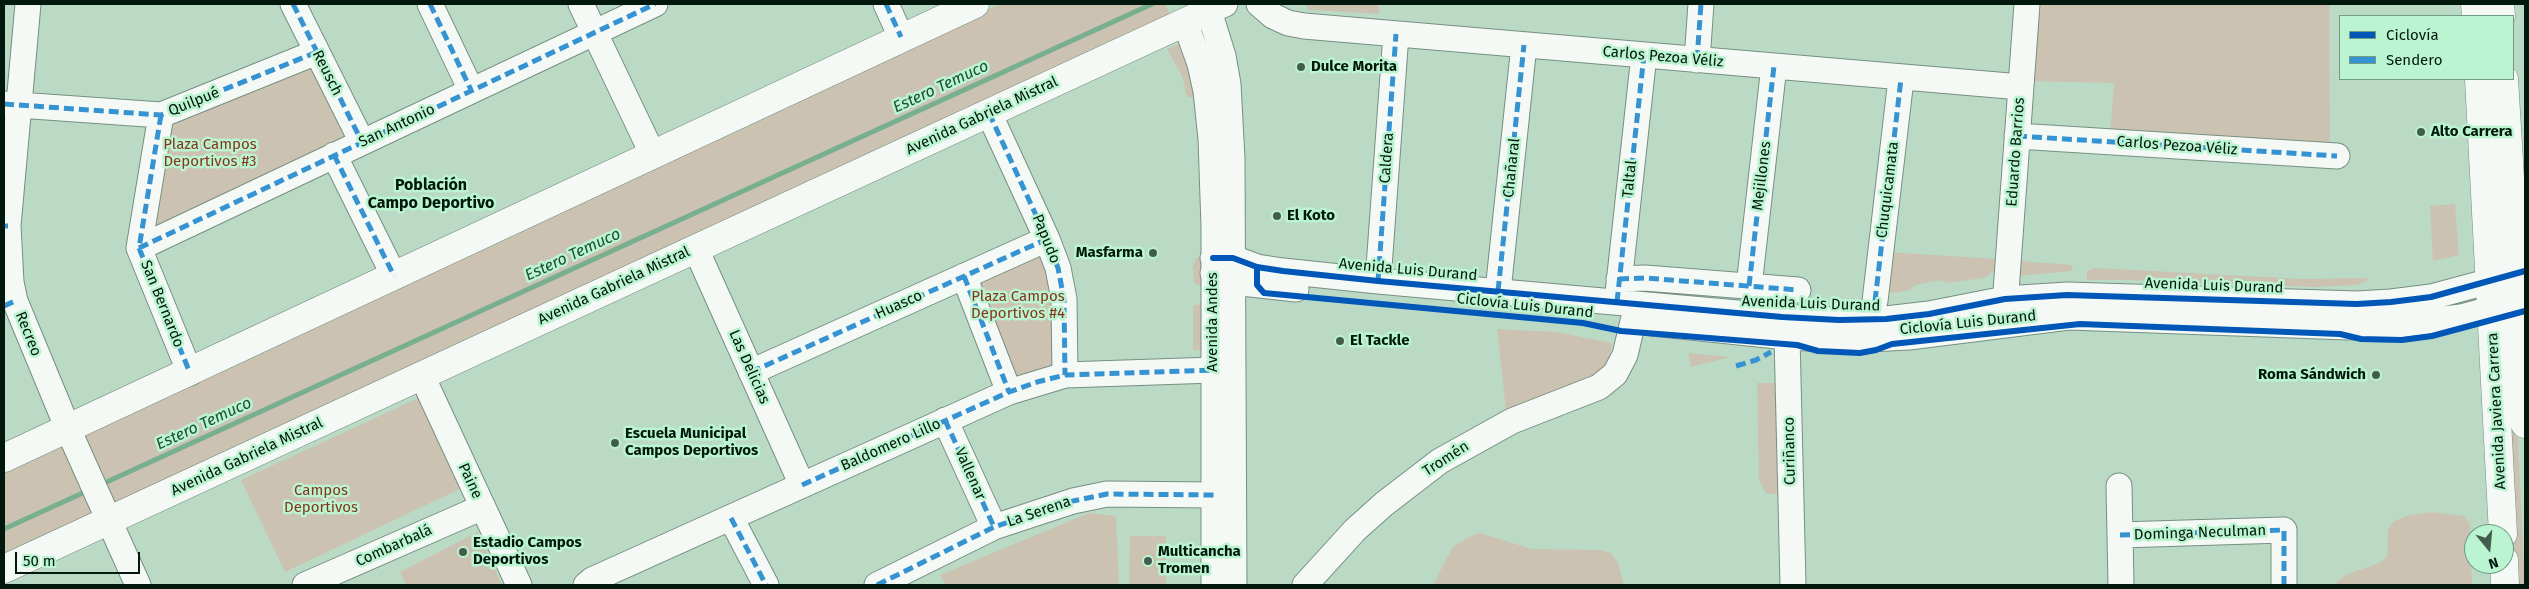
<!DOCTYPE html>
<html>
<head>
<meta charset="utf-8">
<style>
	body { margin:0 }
	#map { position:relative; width:2529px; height:589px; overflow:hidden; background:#badac6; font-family:"Fira Sans",sans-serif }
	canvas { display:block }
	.frame { position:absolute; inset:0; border:5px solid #02180c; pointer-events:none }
	.legend { position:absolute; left:2339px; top:15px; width:175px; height:65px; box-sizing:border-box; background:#baf4d0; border:1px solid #709c82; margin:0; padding:6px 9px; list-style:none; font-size:15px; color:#02180c }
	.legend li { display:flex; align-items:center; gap:10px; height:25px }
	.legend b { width:25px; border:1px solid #709c82 }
	.north { position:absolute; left:2464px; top:524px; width:50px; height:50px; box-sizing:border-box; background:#baf4d0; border:1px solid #709c82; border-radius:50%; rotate:163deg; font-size:14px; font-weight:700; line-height:20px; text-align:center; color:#02180c }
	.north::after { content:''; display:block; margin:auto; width:18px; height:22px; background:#425c4d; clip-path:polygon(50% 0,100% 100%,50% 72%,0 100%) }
	.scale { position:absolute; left:15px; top:552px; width:125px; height:22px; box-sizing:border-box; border:2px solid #02180c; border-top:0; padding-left:6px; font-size:15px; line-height:18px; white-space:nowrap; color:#02180c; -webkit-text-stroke:4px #baf4d0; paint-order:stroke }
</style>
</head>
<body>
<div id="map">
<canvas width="2529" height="589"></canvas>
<div class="frame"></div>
<ul class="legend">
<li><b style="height:6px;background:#0057b8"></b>Ciclovía</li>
<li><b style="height:6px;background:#3693d2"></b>Sendero</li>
</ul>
<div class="north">N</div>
<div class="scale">50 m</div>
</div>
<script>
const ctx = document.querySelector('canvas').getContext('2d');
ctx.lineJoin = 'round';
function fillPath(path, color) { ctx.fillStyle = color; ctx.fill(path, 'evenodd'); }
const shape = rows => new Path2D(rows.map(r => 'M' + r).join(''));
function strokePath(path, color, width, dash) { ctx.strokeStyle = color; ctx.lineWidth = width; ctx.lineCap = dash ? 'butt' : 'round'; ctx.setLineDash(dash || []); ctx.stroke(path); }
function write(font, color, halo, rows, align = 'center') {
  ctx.font = font + ' "Fira Sans",sans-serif'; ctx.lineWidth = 5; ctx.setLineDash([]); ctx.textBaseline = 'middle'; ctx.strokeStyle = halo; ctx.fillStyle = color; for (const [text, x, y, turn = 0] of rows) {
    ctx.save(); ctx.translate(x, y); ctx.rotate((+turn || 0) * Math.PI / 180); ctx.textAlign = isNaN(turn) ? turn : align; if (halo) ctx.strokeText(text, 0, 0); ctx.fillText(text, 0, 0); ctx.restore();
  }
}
const green = shape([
	[1000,4,1165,4,1170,15,4,558,4,467],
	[1306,4,1379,4,1379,14,1308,10],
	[2033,4,2329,4,2330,149,2110,136,2114,83,2028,81],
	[1182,43,1196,97,1187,97,1182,76,1167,49],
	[313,68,348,135,155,226,172,124],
	[2455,204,2459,255,2433,261,2430,206],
	[1887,252,1997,259,1994,271,1984,278,1946,283,1941,280,1915,285,1910,290,1893,293,1882,291],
	[1044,255,1059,370,1013,387,974,284],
	[1197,258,1204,258,1205,284,1198,285,1194,282,1193,264],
	[2020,261,2073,265,2071,271,2018,276],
	[2095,268,2302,279,2367,278,2367,281,2357,285,2314,287,2129,280,2087,280,2087,271],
	[1199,304,1207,304,1207,350,1193,350,1193,306],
	[2505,323,2516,402,2525,585,2514,585],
	[1497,329,1556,332,1612,343,1607,368,1597,377,1506,409],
	[1688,353,1730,357,1691,367],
	[1757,383,1781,383,1782,494,1766,494,1759,480],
	[423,396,466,486,285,572,241,480],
	[2432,512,2464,516,2470,524,2472,585,2333,585,2347,574,2380,563,2387,556,2388,529,2394,521,2410,515],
	[1089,513,1116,516,1119,585,946,585,940,575],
	[478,532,502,585,406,585,400,572],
	[1480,533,1532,549,1600,550,1611,553,1618,563,1624,585,1433,585,1452,548,1472,535],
	[1130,536,1166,536,1166,585,1129,585]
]);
const stream = shape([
	[100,485,1152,4],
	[4,529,87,491]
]);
const minor = shape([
	[28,4,8,226,11,282,15,301,68,429,138,585],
	[293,4,362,142],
	[430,4,471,90],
	[581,4,652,153],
	[886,4,901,37],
	[1225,4,1209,11,1223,56,1228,84,1232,159,1234,585],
	[1259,4,1273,16,1288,23,1304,26,2021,87],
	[1185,22,1200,64,1206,91,1211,139,1214,227,1214,585],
	[1697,60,1701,4],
	[4,104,161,115,317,52],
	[989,113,1047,239,1058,268,1064,299,1065,375],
	[161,115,139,248,190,373],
	[2017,136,2337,156],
	[334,155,394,276],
	[139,248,655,4],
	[696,249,802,485],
	[1213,258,1233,258,1257,267,1283,271,1378,281,1782,317,1839,320,1886,319,1929,314,2005,299,2067,295,2357,304,2391,302,2431,297,2509,276],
	[1213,273,1233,282,1296,289],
	[964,276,1009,392],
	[1619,279,1645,278,1798,290],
	[1378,281,1396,34],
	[1749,286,1774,66],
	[1498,291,1524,45],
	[1875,301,1901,79],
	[1617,302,1644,55],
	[2002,315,2005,305,2027,4],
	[1783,321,1787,337,1793,585],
	[1652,323,1787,337,1848,340,1909,337,2069,317,2348,327,2389,326,2461,317,2509,304],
	[751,372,1047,239],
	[422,376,519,585],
	[945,420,994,527],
	[2119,486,2121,585],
	[731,518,766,585],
	[2120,535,2284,530,2284,585],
	[305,585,483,507],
	[586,585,592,580,1009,392,1065,375,1214,370],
	[877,585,994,527,1073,501,1107,494,1214,495],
	[1305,585,1355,530,1384,504,1440,461,1512,421,1599,387,1615,374,1625,355,1633,321]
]);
const major = shape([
	[2475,4,2476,16],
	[2500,4,2501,16],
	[2479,79,2503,534],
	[2504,79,2525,424],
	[4,458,975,4],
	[2504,560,2505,585],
	[4,569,1209,11,1206,4]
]);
const quiet = shape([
	[293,4,362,142],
	[430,4,471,90],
	[886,4,901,37],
	[1697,60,1701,4],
	[4,104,161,115,317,52],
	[989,113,1047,239,1058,268,1064,299,1065,375],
	[161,115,139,248,190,373],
	[2017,136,2337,156],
	[334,155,394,276],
	[4,226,8,226],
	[139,248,655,4],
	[964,276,1009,392],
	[1619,279,1645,278,1798,290],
	[1378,281,1396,34],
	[1749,286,1774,66],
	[1498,291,1524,45],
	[1875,301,1901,79],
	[1617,302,1644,55],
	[4,306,15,301],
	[1736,366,1756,360,1771,352],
	[751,372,1047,239],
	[945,420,994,527],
	[802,485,1009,392,1037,382,1065,375,1214,370],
	[731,518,766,585],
	[2120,535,2284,530,2284,585],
	[877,585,994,527,1073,501,1107,494,1214,495]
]);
const cycleway = shape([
	[1213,258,1233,258,1257,267,1283,271,1378,281,1782,317,1839,320,1886,319,1929,314,2005,299,2067,295,2357,304,2391,302,2431,297,2525,271],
	[1257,267,1257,285,1264,293,1583,323,1621,331,1797,345,1818,351,1860,353,1876,350,1892,344,2080,324,2340,334,2361,339,2402,340,2432,336,2525,311]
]);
const markers = [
	[1301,67,5,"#425c4d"],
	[2421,132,5,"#425c4d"],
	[1277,216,5,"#425c4d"],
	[1153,253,5,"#425c4d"],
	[1340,341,5,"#425c4d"],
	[2376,375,5,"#425c4d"],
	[615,443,5,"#425c4d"],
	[463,552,5,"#425c4d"],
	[1148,561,5,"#425c4d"]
];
const streetNames = [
	["Carlos Pezoa Véliz",1663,57,5],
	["Reusch",327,73,63],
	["Quilpué",194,102,-22],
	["Avenida Gabriela Mistral",982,116,-25],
	["San Antonio",397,126,-25],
	["Carlos Pezoa Véliz",2177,146,4],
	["Eduardo Barrios",2016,152,-86],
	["Caldera",1387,158,-86],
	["Chañaral",1512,168,-84],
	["Mejillones",1762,176,-83],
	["Taltal",1630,179,-84],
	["Chuquicamata",1888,190,-83],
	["Papudo",1046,239,68],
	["Avenida Luis Durand",1408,270,5],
	["Avenida Gabriela Mistral",614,286,-25],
	["Avenida Luis Durand",2214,286,2],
	["San Bernardo",162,304,68],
	["Avenida Luis Durand",1811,304,2],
	["Huasco",899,305,-24],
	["Ciclovía Luis Durand",1525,306,6],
	["Avenida Andes",1213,322,-90],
	["Ciclovía Luis Durand",1968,323,-6],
	["Recreo",28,334,68],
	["Las Delicias",749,367,66],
	["Avenida Javiera Carrera",2497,411,-93],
	["Baldomero Lillo",891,445,-24],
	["Curiñanco",1790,451,-91],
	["Avenida Gabriela Mistral",247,457,-25],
	["Tromén",1446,459,-33],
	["Vallenar",970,474,66],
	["Paine",470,481,65],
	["La Serena",1039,512,-19],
	["Dominga Neculman",2200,533,-2],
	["Combarbalá",394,546,-24]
];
const poiNames = [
	["Dulce Morita",1311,67],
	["Alto Carrera",2431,132],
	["El Koto",1287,216],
	["Masfarma",1143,253,"right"],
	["El Tackle",1350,341],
	["Roma Sándwich",2366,375,"right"],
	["Escuela Municipal",625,434],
	["Campos Deportivos",625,451],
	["Estadio Campos",473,543],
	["Deportivos",473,560],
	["Multicancha",1158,552],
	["Tromen",1158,569]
];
const parkNames = [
	["Plaza Campos",210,145],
	["Deportivos #3",210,162],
	["Plaza Campos",1018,297],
	["Deportivos #4",1018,314],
	["Campos",321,491],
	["Deportivos",321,508]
];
const waterNames = [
	["Estero Temuco",941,87,-25],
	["Estero Temuco",573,255,-25],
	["Estero Temuco",204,424,-25]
];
const neighbourhoodNames = [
	["Población",431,186],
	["Campo Deportivo",431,204]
];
fillPath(green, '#cbc2b2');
strokePath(stream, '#78af8f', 5);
strokePath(minor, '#768f80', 27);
strokePath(major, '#768f80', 29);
strokePath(minor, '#f5f9f6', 25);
strokePath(major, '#f5f9f6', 28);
strokePath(quiet, '#3693d2', 5, [10, 5]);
strokePath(cycleway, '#0057b8', 6);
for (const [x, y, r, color] of markers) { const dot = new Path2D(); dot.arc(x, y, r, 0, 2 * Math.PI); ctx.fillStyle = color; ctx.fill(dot); strokePath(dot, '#baf4d0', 2); }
write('15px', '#02180c', '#baf4d0', streetNames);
write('bold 15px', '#02180c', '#baf4d0', poiNames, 'left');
write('15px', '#86351d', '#baf4d0', parkNames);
write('italic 16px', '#1e4f34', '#baf4d0', waterNames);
write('bold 16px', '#02180c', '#baf4d0', neighbourhoodNames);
</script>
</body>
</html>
